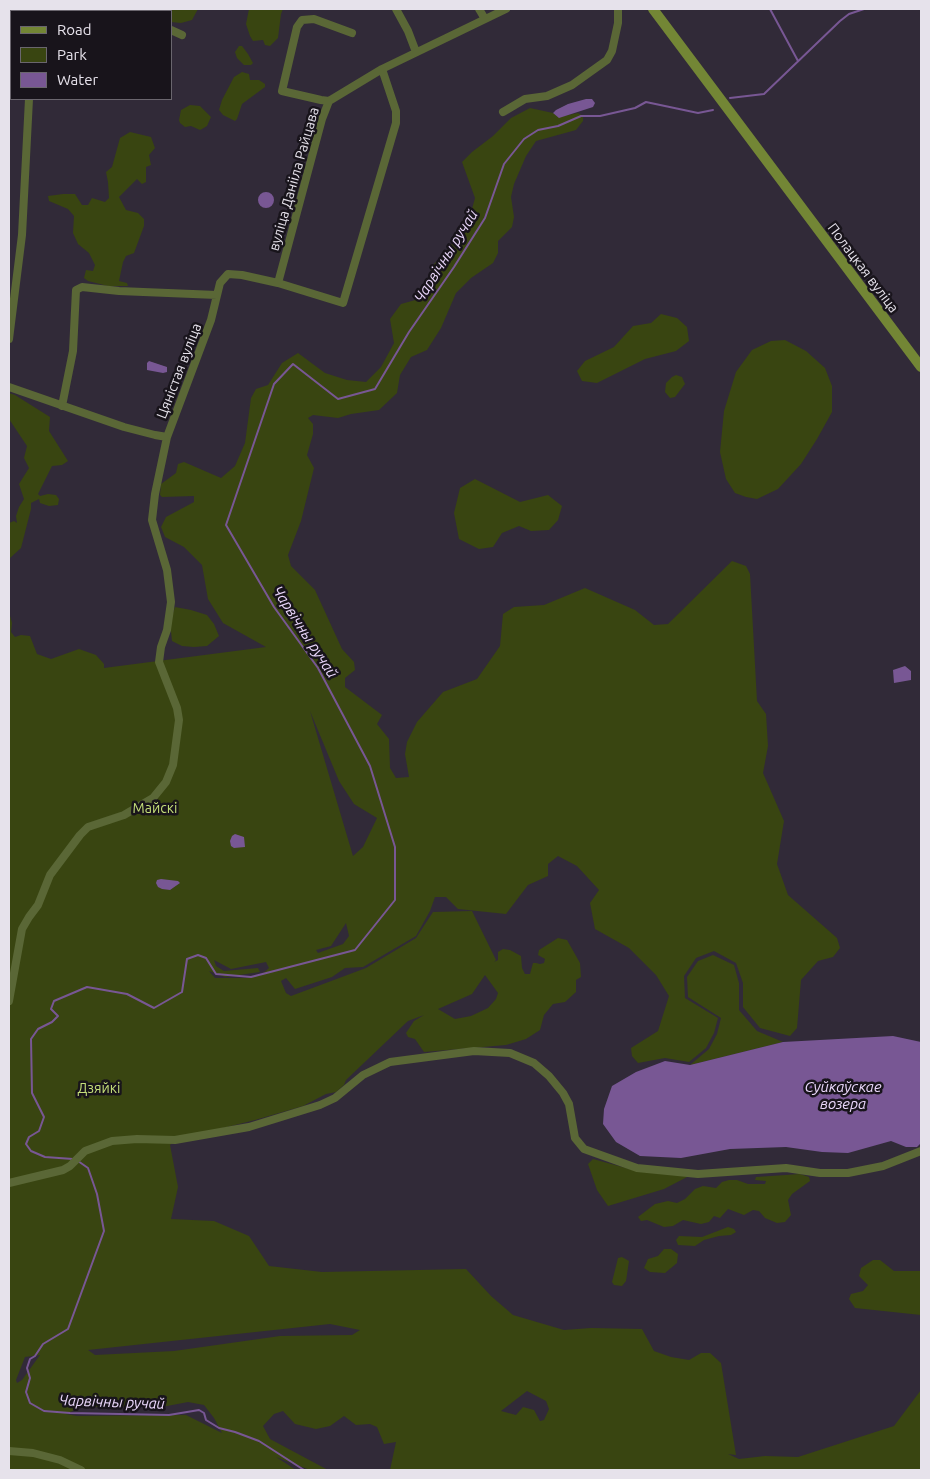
<!DOCTYPE html>
<html>
<head>
<meta charset="utf-8">
<style>
	body { margin:0 }
	#map { position:relative; width:930px; height:1479px; overflow:hidden; background:#312a38; font-family:Ubuntu,sans-serif }
	canvas { display:block }
	.frame { position:absolute; inset:0; border:10px solid #e6e2eb; pointer-events:none }
	.legend { position:absolute; left:10px; top:10px; width:162px; height:90px; box-sizing:border-box; background:#18141b; border:1px solid #6a666e; margin:0; padding:6px 9px; list-style:none; font-size:15px; color:#e6e2eb }
	.legend li { display:flex; align-items:center; gap:10px; height:25px }
	.legend b { width:25px; border:1px solid #6a666e }
</style>
</head>
<body>
<div id="map">
<canvas width="930" height="1479"></canvas>
<div class="frame"></div>
<ul class="legend">
<li><b style="height:6px;background:#738635"></b>Road</li>
<li><b style="height:14px;background:#394511"></b>Park</li>
<li><b style="height:14px;background:#785794"></b>Water</li>
</ul>
</div>
<script>
const ctx = document.querySelector('canvas').getContext('2d');
ctx.lineJoin = 'round';
function fillPath(path, color) { ctx.fillStyle = color; ctx.fill(path, 'evenodd'); }
const shape = rows => new Path2D(rows.map(r => 'M' + r).join(''));
function strokePath(path, color, width, dash) { ctx.strokeStyle = color; ctx.lineWidth = width; ctx.lineCap = dash ? 'butt' : 'round'; ctx.setLineDash(dash || []); ctx.stroke(path); }
function write(font, color, halo, rows, align = 'center') {
  ctx.font = font + ' Ubuntu,sans-serif'; ctx.lineWidth = 5; ctx.setLineDash([]); ctx.textBaseline = 'middle'; ctx.strokeStyle = halo; ctx.fillStyle = color; for (const [text, x, y, turn = 0] of rows) {
    ctx.save(); ctx.translate(x, y); ctx.rotate((+turn || 0) * Math.PI / 180); ctx.textAlign = isNaN(turn) ? turn : align; if (halo) ctx.strokeText(text, 0, 0); ctx.fillText(text, 0, 0); ctx.restore();
  }
}
const green = shape([
	[168,9,198,9,192,20,181,23,171,22,171,11,168,11],
	[249,9,283,9,281,14,278,38,270,46,265,45,263,40,253,41,250,36,246,24],
	[239,46,242,46,248,54,253,63,251,65,244,65,237,58,235,52],
	[242,72,249,74,250,80,259,80,265,84,265,87,242,104,237,119,235,121,223,115,219,110,222,100,234,77],
	[190,105,200,106,211,117,207,126,202,129,200,130,191,126,185,127,180,123,179,120,181,110],
	[530,108,553,113,559,117,578,113,583,116,583,121,576,130,536,141,526,156,514,184,511,197,514,217,512,227,498,241,498,253,493,263,471,278,456,293,441,328,427,350,411,357,400,375,397,393,379,410,351,414,338,418,313,415,308,418,313,424,313,434,307,455,314,468,301,521,288,555,291,566,315,590,342,649,354,662,355,670,345,678,345,687,382,715,377,724,389,739,390,768,396,778,409,777,405,754,407,742,417,722,443,692,477,679,500,646,503,614,514,607,544,605,585,588,635,610,654,625,668,624,732,561,746,566,750,574,757,701,766,714,768,746,763,773,784,821,777,864,788,895,837,938,840,948,833,957,818,961,801,980,797,1028,790,1036,760,1028,743,1007,743,983,736,963,714,951,696,958,684,976,685,998,718,1018,714,1033,706,1048,689,1062,665,1058,638,1063,632,1056,631,1048,658,1031,669,996,656,975,629,948,595,929,590,903,599,890,577,866,558,856,548,864,548,876,528,885,506,914,458,909,446,897,435,897,430,911,416,936,363,967,345,968,332,977,295,989,286,978,281,981,286,993,291,996,366,968,416,938,433,912,472,911,496,960,494,962,498,960,498,952,503,949,510,950,521,956,522,968,525,974,530,974,533,963,536,963,540,964,544,963,545,959,538,955,539,950,558,938,567,940,580,963,581,977,576,980,576,992,565,1002,553,1004,544,1015,540,1030,526,1039,506,1045,424,1052,415,1039,408,1037,406,1033,414,1021,424,1015,408,1021,346,1080,344,1085,336,1092,326,1094,303,1106,255,1120,211,1131,180,1136,170,1145,178,1187,171,1219,214,1221,249,1236,269,1266,322,1272,466,1269,491,1296,513,1315,564,1330,591,1328,642,1329,654,1351,671,1357,689,1360,701,1353,710,1353,721,1363,736,1455,728,1454,739,1459,765,1456,798,1457,894,1426,921,1390,921,1470,390,1470,396,1442,384,1444,377,1427,370,1424,356,1425,344,1416,330,1426,316,1429,295,1424,283,1411,274,1414,263,1426,270,1439,328,1470,310,1470,276,1457,296,1470,9,1470,9,612,12,623,11,632,15,637,21,635,30,636,37,654,51,659,79,649,96,655,104,664,104,668,266,647,223,623,208,599,202,565,184,547,165,537,161,527,166,517,194,502,194,496,162,497,160,495,161,484,176,473,178,464,184,462,221,478,235,466,245,443,251,398,256,389,268,385,282,363,298,353,325,373,347,380,366,382,381,367,394,343,390,319,401,304,419,299,434,264,449,248,470,216,475,198,462,162,472,152,493,136,511,118],
	[310,711,339,781,354,804,377,818,363,847,353,856],
	[346,923,349,936,343,944,318,953,316,950,331,946],
	[214,960,231,969,266,962,269,968,261,975,245,978,215,978,209,971,225,977,260,972,258,968,224,971,216,966],
	[485,975,498,993,496,999,488,1008,471,1016,455,1019,438,1009,472,994],
	[330,1324,360,1330,352,1335,280,1336,174,1351,95,1355,88,1350],
	[40,1355,22,1380,17,1383,16,1380,25,1357],
	[527,1391,546,1401,549,1409,544,1420,540,1421,534,1410,523,1407,516,1415,501,1411],
	[188,1402,204,1405,214,1418,222,1433,186,1415,77,1416,66,1414,81,1407,167,1406],
	[130,132,151,137,155,148,149,155,151,165,146,167,146,182,142,184,137,179,119,197,126,210,138,213,144,219,144,226,134,253,126,256,123,262,119,281,127,283,128,286,108,286,88,281,84,278,86,270,93,271,95,265,89,253,78,244,73,233,74,216,68,209,49,201,48,196,63,194,75,194,82,205,88,205,92,198,105,202,109,198,108,182,106,172,112,167,120,138],
	[661,314,677,318,687,327,689,341,676,351,645,359,597,383,582,381,577,371,585,361,614,347,633,326,651,323],
	[785,340,806,351,825,368,832,386,832,412,817,439,801,464,778,489,757,499,746,497,735,493,726,479,720,452,724,411,736,372,752,350,771,341],
	[676,375,682,377,685,384,675,397,670,398,665,392,666,383,672,377],
	[9,393,15,395,50,417,49,431,68,461,62,465,52,466,38,494,40,496,48,494,56,495,59,499,58,505,49,506,40,503,39,499,31,503,31,509,21,548,9,559,9,523,14,521,17,523,16,516,19,507,24,499,19,484,29,468,24,458,27,446,9,419],
	[475,479,520,502,548,495,562,506,558,520,549,530,531,531,519,526,502,533,493,547,479,549,459,539,454,513,460,488],
	[175,607,191,610,207,615,214,624,219,636,207,646,194,647,182,646,172,641,170,622],
	[713,955,734,965,739,983,739,1010,757,1031,783,1042,690,1065,709,1049,717,1034,721,1018,688,997,687,977,698,961],
	[593,1159,637,1171,689,1176,664,1189,608,1206,597,1190,588,1164],
	[800,1174,809,1177,810,1181,792,1194,788,1200,791,1215,785,1222,777,1223,765,1218,759,1211,753,1210,744,1215,728,1209,720,1218,714,1216,709,1222,701,1224,683,1220,673,1226,664,1227,647,1220,641,1221,638,1217,655,1204,668,1201,677,1203,685,1199,695,1189,703,1186,716,1188,722,1182,729,1180,737,1180,748,1184,765,1184,766,1181,755,1180,756,1177],
	[728,1227,734,1229,736,1232,731,1235,719,1236,704,1240,695,1246,678,1245,676,1240,679,1236,702,1237],
	[664,1249,671,1249,678,1254,677,1263,665,1273,650,1272,644,1268,648,1259,658,1256],
	[622,1257,629,1261,626,1281,622,1286,614,1285,612,1282,618,1258],
	[873,1260,880,1260,894,1271,921,1271,921,1315,855,1308,849,1299,851,1294,863,1291,868,1285,859,1276,861,1268]
]);
const water = shape([
	[586,99,592,99,595,103,593,107,559,118,553,113,556,110,568,104],
	'258 200a8 8 0 1 1 16 0a8 8 0 1 1-16 0Z',
	[149,361,167,367,167,372,163,373,147,370,147,363],
	[905,666,911,671,911,680,894,683,893,670],
	[235,834,244,837,245,847,234,848,231,846,230,841,232,836],
	[161,879,178,881,180,883,170,890,162,889,158,887,156,883,157,880],
	[893,1036,921,1042,921,1143,917,1147,906,1147,891,1141,848,1153,822,1152,786,1147,730,1149,681,1158,640,1156,616,1142,603,1124,604,1109,612,1086,636,1072,665,1061,690,1065,783,1042]
]);
const stream = shape([
	[770,9,798,61],
	[730,98,764,94,840,21,849,14,864,9],
	[73,1159,45,1157,31,1151,26,1144,29,1137,39,1131,44,1117,32,1093,31,1039,38,1029,52,1022,58,1016,51,1009,54,1001,87,987,127,994,154,1008,182,992,187,959,198,955,206,958,216,974,251,977,355,950,395,900,395,847,370,766,318,668,274,607,226,525,274,384,293,364,338,399,375,389,409,332,454,267,485,218,504,164,524,139,538,130,558,126,581,116,600,116,635,108,646,102,698,113,713,110],
	[78,1161,88,1168,97,1194,104,1231,68,1329,43,1344,35,1356,30,1359,27,1368,30,1378,26,1392,30,1403,44,1411,70,1413,169,1415,199,1410,204,1413,206,1420,219,1428,235,1432,259,1441,304,1470]
]);
const minor = shape([
	[162,9,163,11],
	[396,9,408,31,416,52],
	[479,9,485,19],
	[34,11,34,9],
	[171,30,182,35],
	[329,101,321,100,282,91,297,27,302,20,314,19,352,33],
	[503,112,525,99,547,96,572,85,607,60,612,51,618,23,618,9],
	[278,283,322,119,329,101,382,69,506,9],
	[9,339,22,235,29,99],
	[9,387,124,427,155,435,167,437],
	[62,406,73,351,76,290,82,287,119,291,217,295],
	[9,1001,22,929,29,917,38,905,50,875,80,835,88,827,124,815,153,798,166,782,173,765,179,720,177,708,159,662,161,647,167,630,171,602,167,570,152,520,155,494,167,437,211,320,220,283,228,274,242,275,278,283,343,303,396,123,396,111,382,69],
	[9,1183,63,1170,70,1166,85,1151,112,1141,137,1139,175,1140,249,1127,320,1105,335,1098,363,1075,390,1062,474,1051,510,1053,534,1063,549,1076,563,1093,569,1104,575,1138,584,1149,637,1168,698,1174,786,1168,820,1173,848,1173,883,1166,921,1151],
	[9,1451,33,1453,60,1460,81,1470]
]);
const secondary = shape([
	[653,9,921,367]
]);
const streetNames = [
	["вуліца Данііла Райцава",294,179,-74],
	["Полацкая вуліца",863,268,53],
	["Цяністая вуліца",179,371,-69]
];
const parkNames = [
	["Майскі",155,808],
	["Дзяйкі",99,1088]
];
const waterNames = [
	["Чарвічны ручай",446,256,-58],
	["Чарвічны ручай",305,632,57],
	["Суйкаўскае",843,1087],
	["возера",843,1104],
	["Чарвічны ручай",112,1402,2]
];
fillPath(green, '#394511');
fillPath(water, '#785794');
strokePath(stream, '#785794', 2);
strokePath(minor, '#5a6736', 8);
strokePath(secondary, '#738635', 10);
write('14px', '#e6e2eb', '#18141b', streetNames);
write('14px', '#c5df7a', '#18141b', parkNames);
write('italic 15px', '#ead7fb', '#18141b', waterNames);
</script>
</body>
</html>
